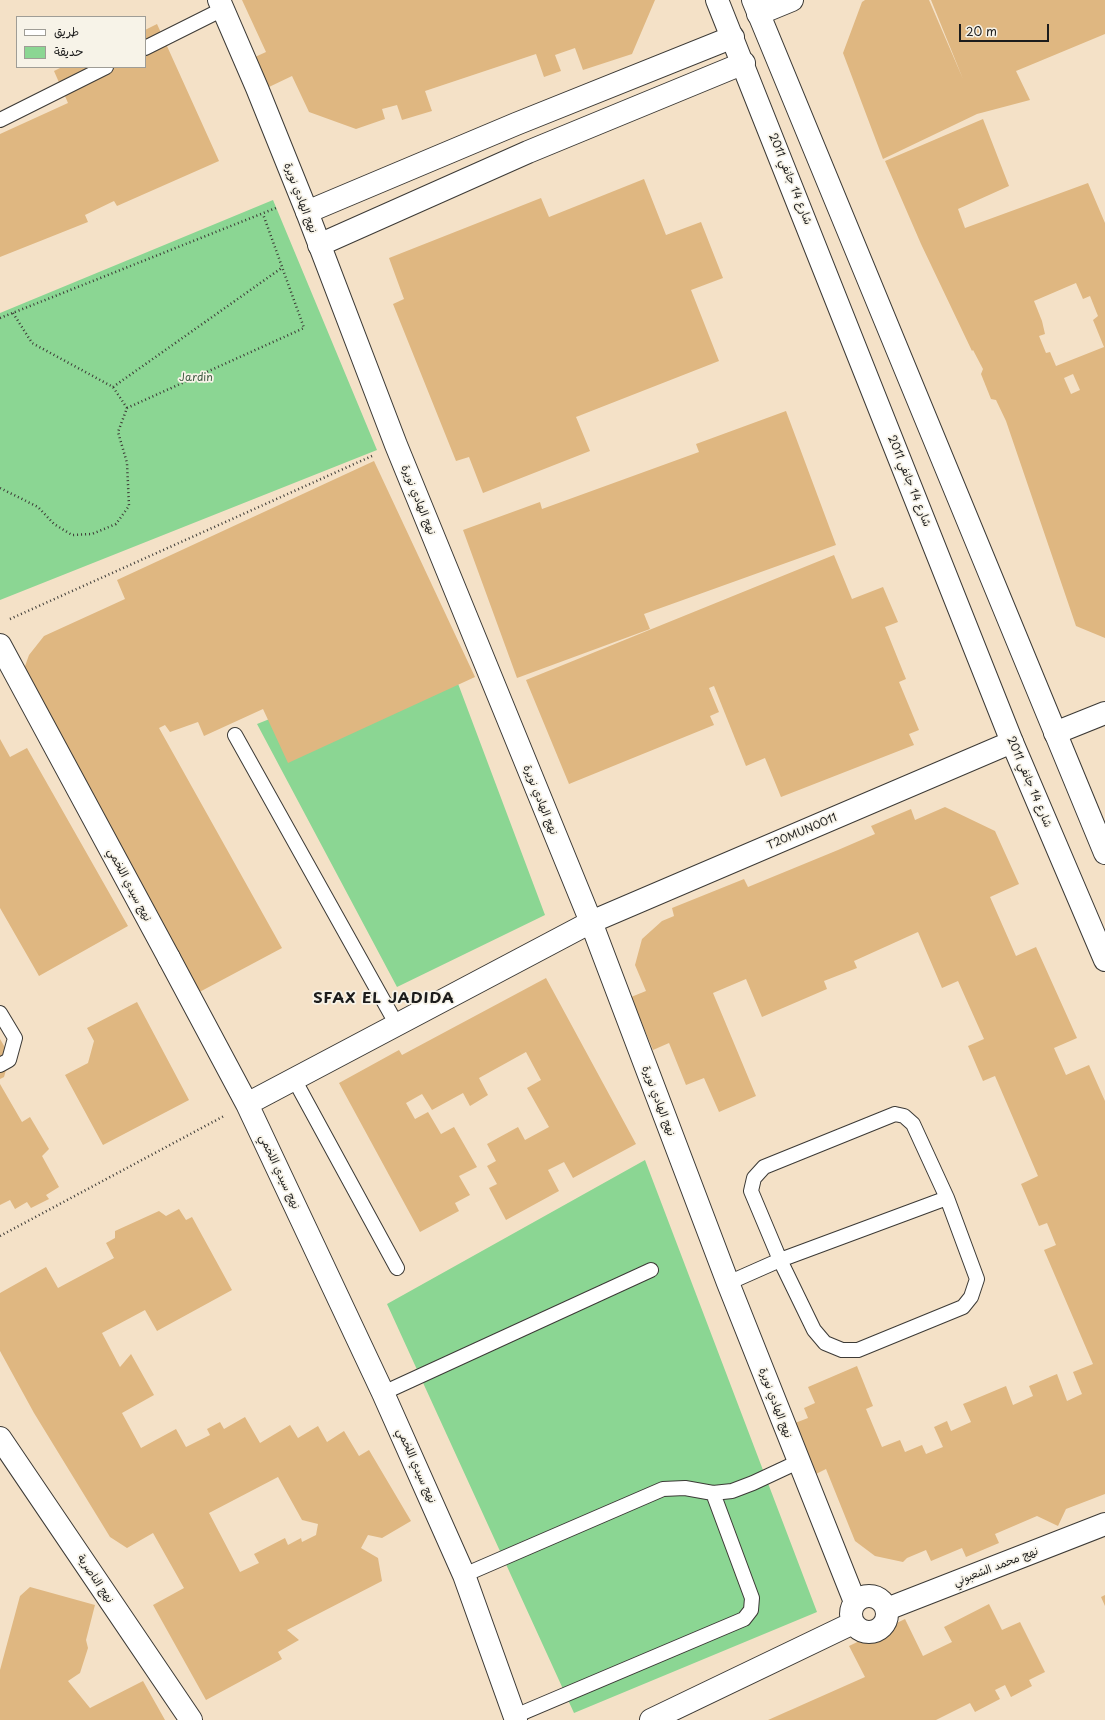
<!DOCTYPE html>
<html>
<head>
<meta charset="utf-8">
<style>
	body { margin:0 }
	#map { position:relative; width:1105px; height:1720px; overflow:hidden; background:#f4e1c7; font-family:"Playpen Sans","Playpen Sans Arabic",sans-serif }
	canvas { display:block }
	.legend { position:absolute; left:16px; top:16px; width:130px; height:52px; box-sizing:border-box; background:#f7f3e8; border:1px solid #9f9d96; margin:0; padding:5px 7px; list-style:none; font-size:12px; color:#1c1c1c }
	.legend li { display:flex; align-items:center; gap:8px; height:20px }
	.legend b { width:20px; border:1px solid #9f9d96 }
	.scale { position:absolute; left:959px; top:24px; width:90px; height:18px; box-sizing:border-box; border:2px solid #1c1c1c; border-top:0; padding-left:5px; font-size:12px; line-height:14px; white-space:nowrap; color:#1c1c1c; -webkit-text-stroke:3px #f7f3e8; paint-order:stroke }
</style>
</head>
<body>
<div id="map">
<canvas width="1105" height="1720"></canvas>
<ul class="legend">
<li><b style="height:5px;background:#fff"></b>طريق</li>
<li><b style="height:11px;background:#8bd693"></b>حديقة</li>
</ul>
<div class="scale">20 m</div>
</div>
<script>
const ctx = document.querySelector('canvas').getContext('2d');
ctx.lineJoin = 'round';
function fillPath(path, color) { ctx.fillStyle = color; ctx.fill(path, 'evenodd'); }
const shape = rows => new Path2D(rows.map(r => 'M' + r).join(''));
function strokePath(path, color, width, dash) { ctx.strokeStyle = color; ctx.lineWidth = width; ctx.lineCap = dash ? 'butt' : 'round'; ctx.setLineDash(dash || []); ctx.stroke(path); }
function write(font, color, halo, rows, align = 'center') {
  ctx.font = font + ' "Playpen Sans","Playpen Sans Arabic",sans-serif'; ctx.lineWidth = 3.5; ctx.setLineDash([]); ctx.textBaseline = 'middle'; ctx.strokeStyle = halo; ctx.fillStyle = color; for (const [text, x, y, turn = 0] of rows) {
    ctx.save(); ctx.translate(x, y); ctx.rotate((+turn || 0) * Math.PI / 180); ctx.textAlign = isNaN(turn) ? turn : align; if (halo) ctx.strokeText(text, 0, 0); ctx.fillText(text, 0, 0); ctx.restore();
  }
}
const green = shape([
	[273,200,377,450,0,600,0,313],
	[445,649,545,915,397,987,257,724],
	[645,1160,817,1612,574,1713,387,1304]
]);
const building = shape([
	[242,0,655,0,632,54,583,70,575,48,555,55,561,71,544,77,536,54,425,91,432,111,402,120,397,105,382,109,385,119,356,129,309,112,292,76,269,87,255,57,266,52],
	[865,0,929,0,963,79,931,0,1105,0,1105,34,1016,71,1030,100,977,114,883,159,843,53,862,2],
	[157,24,219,161,117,206,114,201,85,215,88,222,0,257,0,134,68,103,54,71,62,67,145,67,145,30],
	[983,119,1009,186,958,209,965,228,1088,183,1105,223,1105,638,1076,626,1006,421,996,400,991,399,981,374,983,369,973,350,972,351,921,244,885,161],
	[1076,283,1083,299,1090,296,1098,316,1093,320,1104,347,1056,366,1050,352,1046,353,1039,336,1045,334,1042,321,1034,301],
	[1073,374,1080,390,1071,394,1064,378],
	[644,179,666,235,701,222,723,278,691,290,719,361,576,417,590,451,483,493,469,457,456,461,393,304,404,299,389,258,541,198,549,217],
	[786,411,836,545,644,614,650,629,517,678,463,530,540,502,542,509,699,452,696,444],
	[374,461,475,677,288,763,263,709,204,736,198,722,170,732,165,725,159,728,282,948,192,996,24,669,29,655,44,636,125,599,117,580],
	[834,555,852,599,883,587,898,622,885,627,906,679,899,682,919,730,909,734,914,745,781,797,765,758,746,766,714,686,709,688,719,712,710,716,714,725,569,784,526,680],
	[0,739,10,757,27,748,128,926,39,976,0,908],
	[945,807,995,831,1019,884,990,897,1016,956,1036,947,1077,1038,1054,1048,1066,1075,1089,1065,1105,1101,1105,1494,1066,1509,1058,1526,1037,1516,995,1534,999,1543,966,1557,962,1548,931,1561,926,1550,907,1558,903,1562,875,1556,855,1541,826,1469,816,1474,795,1423,808,1418,804,1408,815,1403,808,1387,857,1366,873,1406,866,1409,882,1447,900,1440,905,1452,922,1445,926,1454,943,1447,934,1427,947,1421,951,1431,971,1422,963,1404,1006,1386,1013,1405,1033,1396,1029,1386,1057,1374,1067,1401,1082,1394,1073,1372,1093,1364,1044,1250,1056,1245,1047,1223,1039,1226,1021,1184,1038,1176,995,1076,983,1081,968,1046,984,1039,958,981,942,988,918,932,854,961,857,968,824,981,827,989,762,1017,746,979,713,993,756,1096,719,1112,704,1078,686,1085,669,1043,653,1050,631,997,646,991,635,965,642,939,662,921,674,916,672,908,744,879,748,887,838,850,875,834,871,826,911,809,915,820],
	[546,978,636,1144,573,1178,564,1162,548,1170,559,1191,506,1220,489,1188,497,1184,487,1166,496,1161,487,1144,518,1127,525,1140,549,1127,527,1088,541,1080,526,1052,479,1078,488,1095,470,1106,463,1093,432,1110,422,1094,406,1103,415,1119,428,1112,441,1134,454,1127,477,1167,459,1176,470,1195,455,1203,459,1211,420,1232,339,1083,399,1050,402,1055],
	[137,1002,189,1100,103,1145,65,1075,88,1063,94,1041,87,1028],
	[0,1039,10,1056,4,1077,0,1079],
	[0,1084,22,1122,30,1117,49,1149,42,1156,59,1187,46,1195,49,1199,31,1208,27,1202,15,1209,10,1200,0,1205],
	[179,1209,186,1220,192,1217,232,1290,157,1331,145,1310,102,1333,120,1367,131,1354,154,1395,122,1413,141,1448,176,1429,186,1447,210,1435,207,1429,220,1422,224,1429,245,1417,260,1443,290,1425,298,1438,318,1426,327,1442,344,1431,359,1456,369,1450,411,1521,382,1538,368,1535,361,1548,378,1558,382,1581,287,1630,299,1640,278,1652,282,1659,206,1700,153,1605,184,1588,153,1533,127,1548,110,1537,34,1413,0,1351,0,1293,46,1267,58,1288,114,1258,106,1243,115,1238,115,1231,159,1211,166,1216],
	[278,1477,302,1520,318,1524,316,1535,302,1542,301,1538,288,1545,285,1538,254,1554,259,1563,240,1572,209,1513],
	[30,1587,95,1605,86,1640,88,1648,80,1673,68,1681,90,1708,143,1681,165,1720,0,1720,0,1670,20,1596],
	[1105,1595,1105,1606,1101,1597],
	[989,1604,1002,1630,1020,1622,1045,1672,1029,1680,1032,1686,1011,1697,1005,1685,995,1690,1000,1699,975,1712,970,1703,936,1720,768,1720,865,1677,849,1646,905,1619,923,1656,952,1642,944,1627]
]);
const path = shape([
	[13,313,32,343,113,387,127,408],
	[0,318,276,208],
	[113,387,283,267],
	[0,488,38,507,54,524,72,535,92,534,116,524,129,506,127,463,118,432,127,408,304,328,263,214],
	[10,619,372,456],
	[0,1236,224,1116]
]);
const service = shape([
	[145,48,223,9],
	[0,120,106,67],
	[235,735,397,1025],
	[0,1013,15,1038,9,1060,0,1065],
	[294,1079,397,1268],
	[895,1114,904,1116,913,1124,947,1198,977,1279,971,1297,963,1307,858,1350,842,1350,825,1343,814,1330,780,1260,751,1191,754,1178,764,1167,895,1114],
	[728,1283,780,1260,947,1198],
	[383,1393,651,1270],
	[464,1575,663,1489,685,1488,713,1493,732,1491,753,1483,798,1462],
	[515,1716,744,1619,751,1610,752,1598,713,1493]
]);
const pedestrian = shape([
	[0,645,169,958]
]);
const minor = shape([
	[758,14,792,0],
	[307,212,516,124,733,37],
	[319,245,528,152,744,63],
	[1055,733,1105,713],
	[169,958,247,1104,383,1393,464,1575,516,1720],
	[247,1104,591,922,1012,742],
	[887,1609,1105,1524]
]);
const tertiary = shape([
	[219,0,257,88,307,212,396,445,591,922,728,1283,855,1602],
	[0,1438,191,1720],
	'851 1614a18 18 0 1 1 36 0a18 18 0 1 1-36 0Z',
	[651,1720,853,1623]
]);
const primary = shape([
	[717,0,1012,742,1105,960],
	[753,0,1105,853]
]);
const streetNames = [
	["شارع 14 جانفي 2011",790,179,68],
	["نهج الهادي نويرة",300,198,69],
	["شارع 14 جانفي 2011",909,481,68],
	["نهج الهادي نويرة",418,500,68],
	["شارع 14 جانفي 2011",1029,782,67],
	["نهج الهادي نويرة",540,800,68],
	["T20MUN0011",802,832,-23],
	["نهج سيدي اللخمي",129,885,62],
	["نهج الهادي نويرة",658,1101,69],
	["نهج سيدي اللخمي",279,1172,65],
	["نهج الهادي نويرة",775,1403,69],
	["نهج سيدي اللخمي",416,1466,66],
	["نهج محمد الشعبوني",996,1567,-21],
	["نهج الناصرية",95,1579,56]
];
const parkNames = [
	["Jardin",196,378]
];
const districtNames = [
	["SFAX EL JADIDA",384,999]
];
fillPath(green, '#8bd693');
fillPath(building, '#dfb781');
strokePath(service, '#3c3a36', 16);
strokePath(pedestrian, '#3c3a36', 24);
strokePath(minor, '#3c3a36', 24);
strokePath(tertiary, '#3c3a36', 24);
strokePath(primary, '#3c3a36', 24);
strokePath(path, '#3c3a36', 2.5, [1, 3]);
strokePath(service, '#fff', 14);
strokePath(pedestrian, '#fff', 22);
strokePath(minor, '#fff', 22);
strokePath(tertiary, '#fff', 22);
strokePath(primary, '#fff', 22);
write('11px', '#1c1c1c', '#f7f3e8', streetNames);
write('11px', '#435d46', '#f7f3e8', parkNames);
ctx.letterSpacing = '1px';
write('bold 15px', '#1c1c1c', '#f7f3e8', districtNames);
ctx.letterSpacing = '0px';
</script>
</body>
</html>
